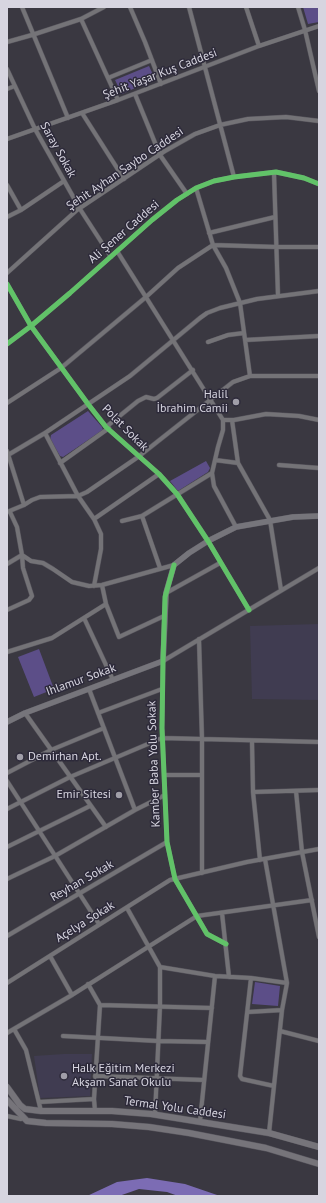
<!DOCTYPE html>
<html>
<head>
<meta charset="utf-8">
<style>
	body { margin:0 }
	#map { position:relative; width:326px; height:1203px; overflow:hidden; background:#3a3841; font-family:"PT Sans",sans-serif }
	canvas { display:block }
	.frame { position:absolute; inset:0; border:8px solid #d7d5e0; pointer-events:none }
</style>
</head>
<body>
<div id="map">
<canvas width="326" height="1203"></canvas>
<div class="frame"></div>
</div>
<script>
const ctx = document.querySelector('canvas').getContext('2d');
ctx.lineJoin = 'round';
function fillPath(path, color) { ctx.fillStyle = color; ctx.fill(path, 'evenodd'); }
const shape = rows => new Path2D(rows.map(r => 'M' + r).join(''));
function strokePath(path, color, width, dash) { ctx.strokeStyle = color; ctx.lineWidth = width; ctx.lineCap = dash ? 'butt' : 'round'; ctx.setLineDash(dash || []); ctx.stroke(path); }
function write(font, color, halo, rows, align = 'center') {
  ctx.font = font + ' "PT Sans",sans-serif'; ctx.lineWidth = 3; ctx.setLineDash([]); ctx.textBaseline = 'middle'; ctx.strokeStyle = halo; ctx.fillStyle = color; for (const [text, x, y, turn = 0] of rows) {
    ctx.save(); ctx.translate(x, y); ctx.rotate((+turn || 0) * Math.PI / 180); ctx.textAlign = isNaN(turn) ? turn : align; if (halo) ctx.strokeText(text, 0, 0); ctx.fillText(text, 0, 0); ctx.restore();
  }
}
const built = shape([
	[319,624,319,700,252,699,250,626],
	[64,1054,92,1054,90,1096,40,1098,34,1056]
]);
const green = shape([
	[303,7,319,7,319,22,308,24],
	[149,66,155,79,122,94,115,80],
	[88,411,102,427,103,430,63,457,60,456,50,440,51,435],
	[206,461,210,468,208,472,178,491,170,481],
	[39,649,54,689,34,697,18,657],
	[255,982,280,986,278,1006,252,1004]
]);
const water = shape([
	[147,1178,185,1184,220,1196,178,1196,167,1192,139,1189,119,1196,87,1196,117,1182]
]);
const street = shape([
	[22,7,68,118],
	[130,7,145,42,161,84],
	[189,7,234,177],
	[246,7,259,46],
	[298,7,305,30,319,91],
	[81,19,118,100],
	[7,42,32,35,81,19,104,7],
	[7,69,35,129,80,209,111,257],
	[108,78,152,60],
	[7,89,15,86],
	[135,94,160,155,187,194],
	[82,113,124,179],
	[7,139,118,100,259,46,319,26],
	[274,173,278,296],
	[7,185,21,210],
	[196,188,213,245,226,268,240,303,250,376],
	[7,217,21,210,64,181],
	[209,233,275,217],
	[117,251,223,420,223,430,218,447,212,473,214,486,236,527],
	[7,273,77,210,165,151,195,134,220,125,248,119,286,117,319,121],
	[7,284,31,326,88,404,106,427,159,474,177,494,208,541,249,610],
	[245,340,319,336],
	[208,342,228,335,244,333],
	[7,344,31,326,70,293,152,220,177,200,196,188,214,181,234,177,276,172,304,178,319,184],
	[7,403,61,368,146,297,178,268,213,245,277,247,319,247],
	[223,420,234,420,266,414,299,416,319,420],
	[232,420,238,463,270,520,281,590],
	[106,427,138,401,146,397,154,399,157,398,193,370],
	[45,433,78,496,94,519,101,534,101,549,94,586],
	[7,451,24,505],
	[8,455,45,433,130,376,200,318,207,313,220,308,257,299,319,291],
	[215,460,238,463],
	[60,463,109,428],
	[279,465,319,468],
	[7,512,24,505,32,500,40,497,78,496,87,492,138,457,233,382,250,376,319,376],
	[10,512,17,527,22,555,31,561,43,563,53,569,72,582,89,586,102,585,174,565],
	[142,516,160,568],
	[94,519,159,474],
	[122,521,142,516,212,473],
	[7,564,22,555,23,568,32,596,29,600,7,610],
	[102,585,106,604,119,637,164,616],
	[166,593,220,563],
	[84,618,113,680],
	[199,639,202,739,202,873],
	[7,652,52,638,106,604],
	[89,689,135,810],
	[25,713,106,827],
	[98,713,162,689],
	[252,741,253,792,260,860],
	[7,773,51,750,104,728],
	[164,775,202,775],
	[7,781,99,924],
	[296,791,302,852,319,937],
	[253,792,319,790],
	[7,809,70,777,162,738,319,742],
	[7,847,90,806],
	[265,859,287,983,282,1010,269,1133],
	[7,879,55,856,135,810,165,795],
	[127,908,160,967,160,1006,155,1115],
	[222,913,229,977],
	[7,936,167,842],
	[226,944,207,934,175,879,167,842,162,728,163,661,319,568],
	[50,956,72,995],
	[160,967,215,976,251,978,287,983],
	[251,978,240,1076,242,1079,274,1086],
	[7,983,170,880,247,862,319,849],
	[88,984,100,1005,94,1099,95,1111],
	[100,1005,212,1008],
	[248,1012,282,1010],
	[14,1029,26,1050,41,1111],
	[280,1031,319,1041],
	[7,1033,72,995,197,916,312,900],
	[63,1036,158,1041,208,1042],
	[95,1076,204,1080],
	[39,1102,94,1099],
	[7,1116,21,1119],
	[200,1121,215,976]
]);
const secondary = shape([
	[7,722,25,713,163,661,166,593,174,565,189,553,208,541,236,527,293,517,319,516]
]);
const primary = shape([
	[7,1087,20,1105,25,1109,41,1111,112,1111,151,1114,269,1133,319,1147],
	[7,1100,27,1121,46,1123,112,1124,149,1127,189,1133,266,1148,319,1164]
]);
const cycleway = shape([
	[7,284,31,326,88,404,106,427,159,474,177,494,208,541,249,610],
	[7,344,31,326,70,293,152,220,177,200,196,188,214,181,234,177,276,172,304,178,319,184],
	[174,565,165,597,163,661,162,728,167,842,175,879,207,934,226,944]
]);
const markers = [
	[236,402,4,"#a09ea8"],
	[20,757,4,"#a09ea8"],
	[119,795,4,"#a09ea8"],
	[64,1076,4,"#a09ea8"]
];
const streetNames = [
	["Şehit Yaşar Kuş Caddesi",160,74,-21],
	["Saray Sokak",58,150,61],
	["Şehit Ayhan Saybo Caddesi",125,169,-34],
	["Ali Şener Caddesi",124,232,-41],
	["Polat Sokak",125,428,45],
	["Ihlamur Sokak",81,680,-20],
	["Kamber Baba Yolu Sokak",154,764,-92],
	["Reyhan Sokak",82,881,-30],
	["Açelya Sokak",85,922,-32],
	["Termal Yolu Caddesi",175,1108,8]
];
const poiNames = [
	["Halil",228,395],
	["İbrahim Camii",228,409],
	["Demirhan Apt.",28,757,"left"],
	["Emir Sitesi",111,795],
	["Halk Eğitim Merkezi",72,1069,"left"],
	["Akşam Sanat Okulu",72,1083,"left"]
];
fillPath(built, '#403c51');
fillPath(green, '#5c4e88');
fillPath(water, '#7c6cb4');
strokePath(street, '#57555d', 5);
strokePath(secondary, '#57555d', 6);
strokePath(primary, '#57555d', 7);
strokePath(street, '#747377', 4);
strokePath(secondary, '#76757b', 5.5);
strokePath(primary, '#76747a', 6);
strokePath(cycleway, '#61c268', 5);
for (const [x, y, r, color] of markers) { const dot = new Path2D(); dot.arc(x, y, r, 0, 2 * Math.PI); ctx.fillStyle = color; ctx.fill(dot); strokePath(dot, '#2d2a3a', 1.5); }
write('12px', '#d7d5e0', '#2d2a3a', streetNames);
write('12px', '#d7d5e0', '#2d2a3a', poiNames, 'right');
</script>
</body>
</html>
